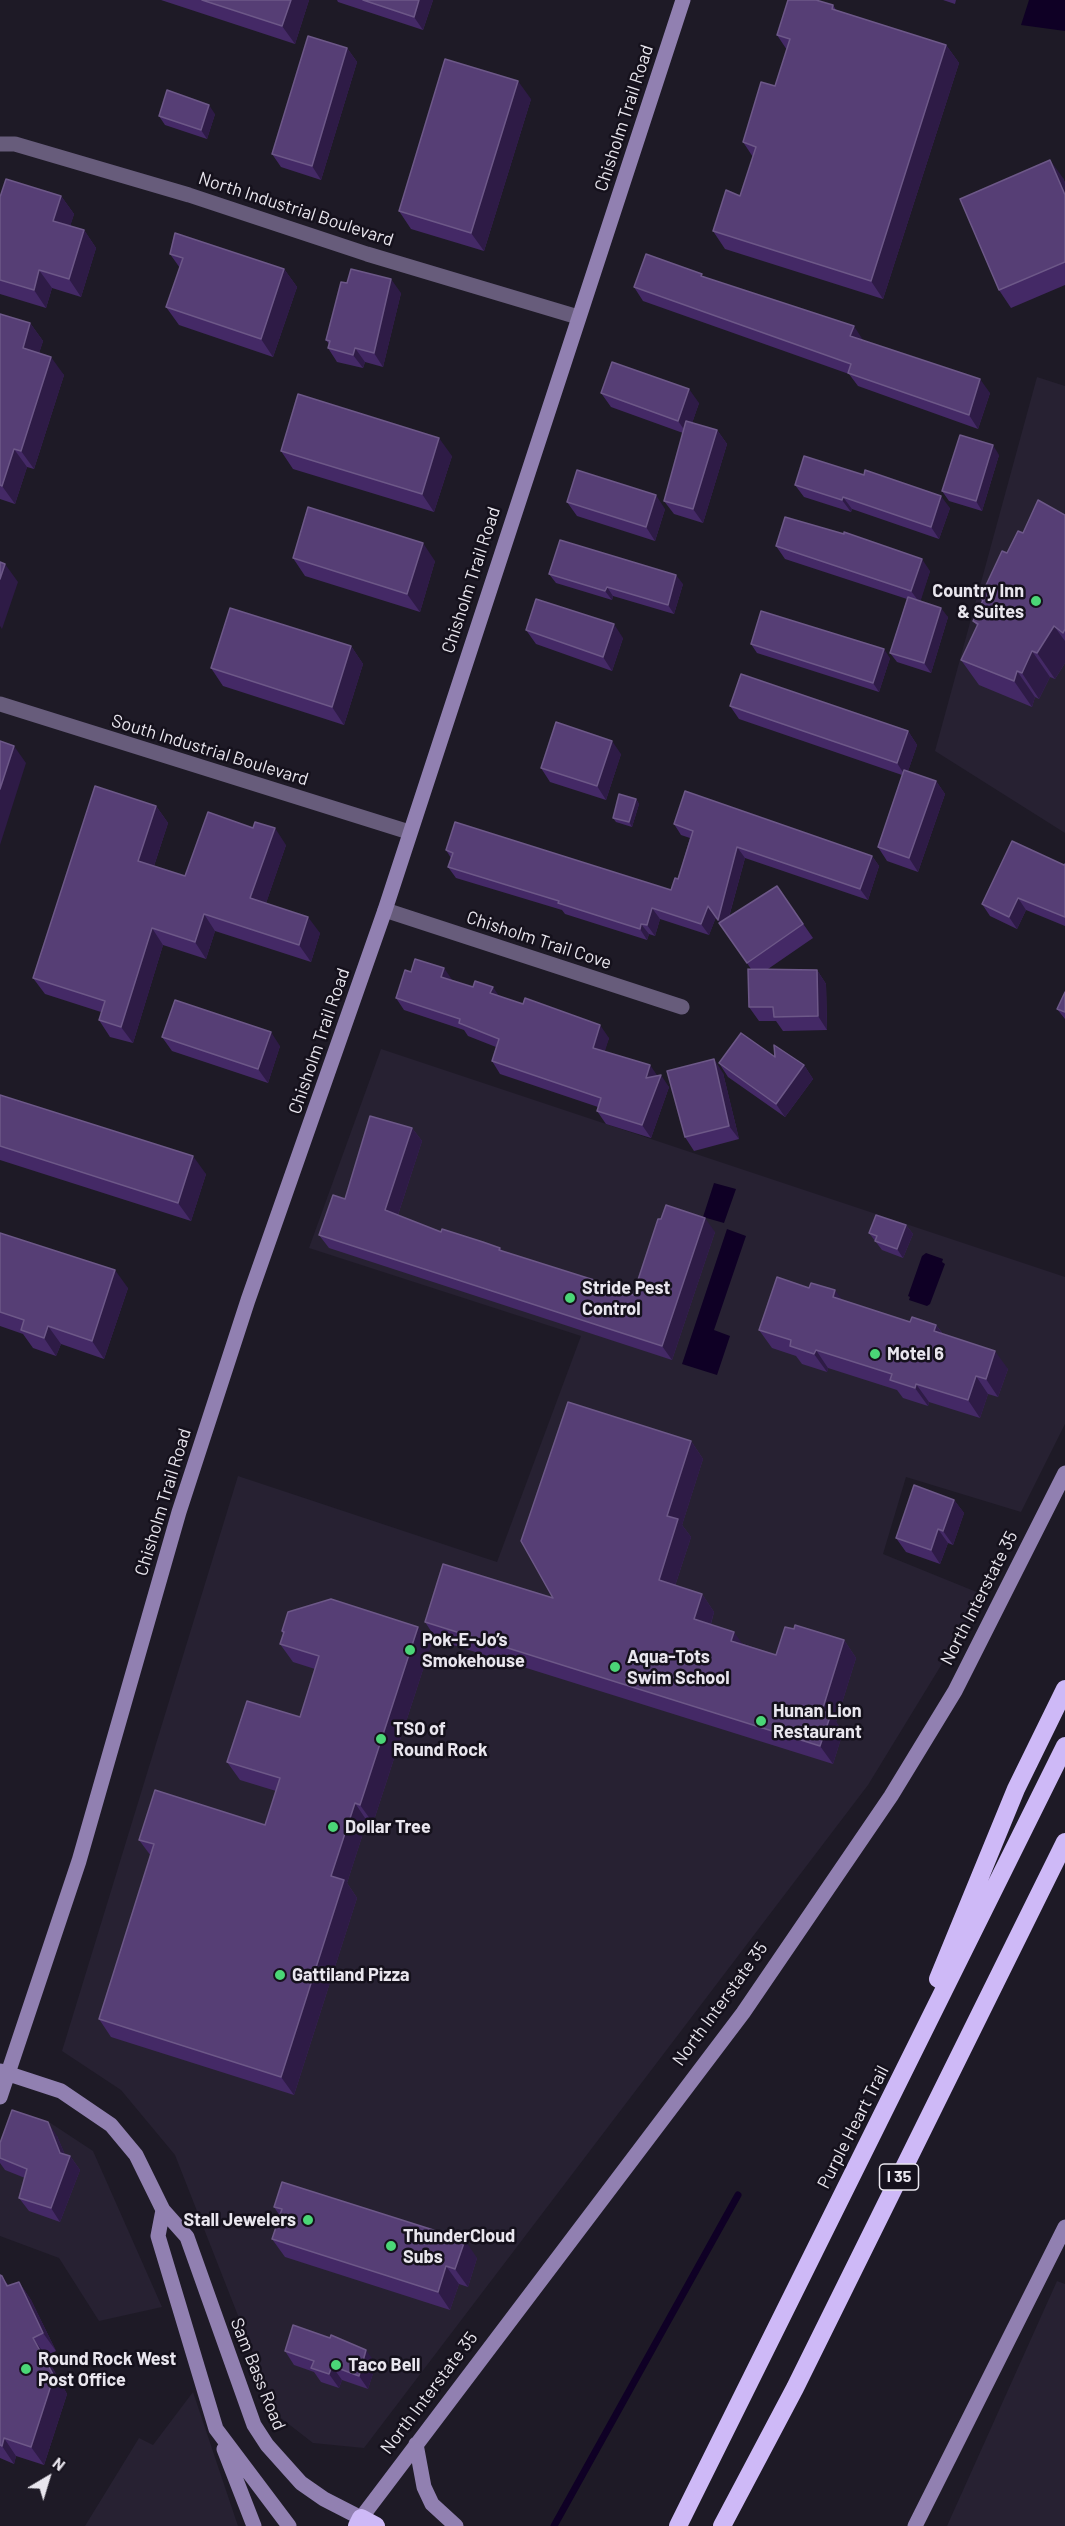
<!DOCTYPE html>
<html>
<head>
<meta charset="utf-8">
<style>
	body { margin:0 }
	#map { position:relative; width:1065px; height:2526px; overflow:hidden; background:#1e1a26; font-family:Barlow,sans-serif }
	canvas { display:block }
	.north { position:absolute; left:18px; top:2448px; width:60px; height:60px; -webkit-text-stroke:4px #15111c; paint-order:stroke; rotate:38deg; font-size:16px; font-weight:700; line-height:24px; text-align:center; color:#e9e6ee }
	.north::after { content:''; display:block; margin:auto; width:21px; height:27px; background:#e9e6ee; clip-path:polygon(50% 0,100% 100%,50% 72%,0 100%) }
</style>
</head>
<body>
<div id="map">
<canvas width="1065" height="2526"></canvas>
<div class="north">N</div>
</div>
<script>
const ctx = document.querySelector('canvas').getContext('2d');
ctx.lineJoin = 'round';
function fillPath(path, color) { ctx.fillStyle = color; ctx.fill(path, 'evenodd'); }
const shape = rows => new Path2D(rows.map(r => 'M' + r).join(''));
function strokePath(path, color, width, dash) { ctx.strokeStyle = color; ctx.lineWidth = width; ctx.lineCap = dash ? 'butt' : 'round'; ctx.setLineDash(dash || []); ctx.stroke(path); }
function write(font, color, halo, rows, align = 'center') {
  ctx.font = font + ' Barlow,sans-serif'; ctx.lineWidth = 5; ctx.setLineDash([]); ctx.textBaseline = 'middle'; ctx.strokeStyle = halo; ctx.fillStyle = color; for (const [text, x, y, turn = 0] of rows) {
    ctx.save(); ctx.translate(x, y); ctx.rotate((+turn || 0) * Math.PI / 180); ctx.textAlign = isNaN(turn) ? turn : align; if (halo) ctx.strokeText(text, 0, 0); ctx.fillText(text, 0, 0); ctx.restore();
  }
}
const built = shape([
	[1037,377,1065,386,1065,833,935,751],
	[381,1049,1065,1277,1065,1424,1021,1512,906,1477,883,1554,984,1595,868,1785,364,2448,313,2443,277,2415,175,2155,121,2090,62,2051,238,1476,497,1562,581,1336,309,1248],
	[21,2114,49,2122,93,2151,162,2307,99,2321,59,2258,0,2236,0,2158],
	[1057,2281,1065,2284,1065,2526,947,2526],
	[193,2392,238,2526,85,2526,139,2438,153,2445]
]);
const water = shape([
	[1029,0,1065,0,1065,31,1021,25],
	[714,1183,736,1189,724,1223,703,1217],
	[727,1229,746,1236,714,1330,730,1336,717,1375,682,1364],
	[926,1253,943,1259,942,1262,945,1264,930,1304,927,1306,909,1300,910,1297,908,1296,922,1256]
]);
const stream = shape([
	[554,2526,738,2195]
]);
const street = shape([
	[0,144,15,144,189,195,367,254,578,317],
	[0,704,409,832],
	[385,910,682,1007]
]);
const secondary = shape([
	[0,2071,61,2091,111,2125,136,2155,163,2210,187,2237,254,2425,267,2445,301,2483,324,2499,361,2518,743,2013,891,1796,955,1691,1065,1473],
	[0,2097,79,1861,179,1512,248,1300,385,910,683,0],
	[163,2210,158,2236,216,2429,289,2526],
	[416,2444,424,2487,432,2504,456,2526],
	[224,2449,254,2526],
	[915,2526,1065,2227]
]);
const highway = shape([
	[938,1979,1016,1789,1065,1689],
	[357,2526,361,2518,376,2526],
	[678,2526,1065,1746],
	[722,2526,795,2388,1065,1842]
]);
const wall = shape([
	[161,0,309,0,295,44],
	[337,0,433,0,423,30,338,2],
	[943,0,956,0,955,4],
	[833,5,836,10,946,45,959,63,883,299,725,249,713,231,740,196,753,157,743,142,775,86,787,50,777,35],
	[347,48,357,62,321,180,281,167,272,154],
	[531,99,484,251,411,229,399,211],
	[215,114,207,139,165,125,159,116],
	[1063,178,1065,183,1065,285,1011,308,999,290],
	[61,196,74,214,70,226,84,230,96,248,81,297,52,288,46,308,0,294,0,197],
	[170,254,284,269,297,287,273,357,179,325,166,307,180,268],
	[704,277,863,340,863,341,990,393,978,429,858,386,849,374,643,301,634,287],
	[347,283,401,293,383,367,365,362,363,368,337,362,328,348,329,344,326,340],
	[0,314,30,323,43,341,39,353,64,375,34,469,27,467,15,504,0,499],
	[601,393,699,403,692,423,717,430,727,444,703,523,674,514,664,501,683,433,611,407],
	[281,451,452,456,434,512,293,469],
	[999,455,982,511,949,501,942,491],
	[795,485,950,508,939,539,852,509,851,512,804,497],
	[567,502,665,509,655,541,577,516],
	[1065,515,1065,663,1055,679,1050,677,1039,699,1035,697,1032,707,979,685,961,660,977,626,973,621,982,602,980,598,1007,553,1023,533],
	[776,546,930,571,920,601,948,617,931,673,897,662,890,653,907,599,785,559],
	[293,558,435,561,420,612,305,576],
	[549,574,683,584,674,614,613,596,612,600,556,583],
	[526,630,623,638,612,671,536,644],
	[751,644,890,658,879,692,757,653],
	[351,646,363,664,344,725,223,686,211,668],
	[730,706,908,731,917,745,908,771,936,781,945,794,918,872,887,861,878,847,902,775,739,719],
	[621,754,606,800,550,782,541,768],
	[636,799,639,804,632,827,616,822,613,818],
	[156,806,168,823,154,866,185,876,286,845,266,903,320,933,311,962,215,931,206,959,163,945,133,1043,110,1037,99,1020,101,1012,45,994,33,978],
	[674,824,872,856,879,866,868,900,745,858,729,917,777,886,813,938,768,969,817,970,826,984,827,1030,783,1031,776,1021,759,1021,749,1007,751,969,716,917,709,935,660,919,655,936,649,934,647,940,565,914,562,910,456,878,448,867,451,858,446,850,671,890,678,879,690,838,681,835],
	[1065,864,1065,926,1026,910,1017,929,990,916,982,904,1064,865],
	[411,972,453,981,499,996,609,1038,604,1052,657,1076,669,1087,651,1138,606,1124,597,1111,598,1107,500,1074,492,1061,496,1047,468,1036,464,1030,404,1010,396,998],
	[1065,992,1065,1019,1057,1009],
	[162,1037,280,1046,268,1083,172,1051],
	[775,1057,804,1065,813,1079,785,1117,728,1077,719,1063],
	[723,1073,739,1139,694,1151,685,1137],
	[0,1095,206,1174,191,1221,0,1160],
	[412,1128,422,1141,398,1215,441,1232,500,1248,502,1251,633,1295,661,1219,715,1232,672,1360,329,1248,319,1235,345,1199],
	[906,1225,913,1234,903,1258,882,1250,869,1233],
	[0,1233,128,1288,104,1359,61,1344,56,1356,33,1348,23,1334,0,1326],
	[809,1288,842,1300,910,1322,936,1325,943,1334,1008,1369,998,1397,988,1394,980,1418,929,1402,928,1406,903,1398,897,1390,828,1368,827,1372,802,1364,796,1356,772,1348,759,1330],
	[691,1441,703,1459,682,1525,691,1537,675,1586,702,1594,714,1612,711,1624,743,1644,776,1655,794,1629,844,1640,856,1658,836,1722,843,1732,833,1764,437,1640,425,1622,553,1598],
	[954,1500,964,1513,953,1545,948,1543,940,1564,906,1552,896,1538],
	[282,1631,431,1645,373,1823,367,1821,347,1883,357,1898,294,2095,111,2037,99,2019,151,1856,139,1840,265,1825,276,1791,240,1780,227,1762,300,1717,315,1669,293,1662,280,1644,283,1634],
	[57,2136,65,2155,70,2156,80,2170,60,2222,29,2211,19,2198,25,2178,5,2170,0,2163,0,2143],
	[274,2207,477,2258,468,2287,459,2284,450,2310,285,2257,272,2239,280,2216],
	[0,2275,9,2286,19,2282,31,2300,56,2351,46,2356,67,2394,44,2465,16,2456,14,2464,0,2458],
	[285,2351,376,2364,368,2389,342,2380,339,2388,321,2382,314,2372,294,2365]
]);
const shadedWall = shape([
	[291,0,309,0,295,44,282,26],
	[419,0,433,0,423,30,414,17],
	[946,45,959,63,883,299,871,281],
	[347,48,357,62,321,180,312,166],
	[518,81,531,99,484,251,471,233],
	[209,105,215,114,207,139,201,130],
	[1050,160,1063,178,1065,183,1065,195],
	[61,196,74,214,66,239,53,221],
	[84,230,96,248,81,297,69,279],
	[284,269,297,287,273,357,261,339],
	[39,270,52,288,46,308,34,290],
	[391,279,401,293,383,367,374,353],
	[30,323,43,341,35,366,23,348],
	[854,326,863,340,860,350,850,336],
	[355,348,365,362,363,368,353,355],
	[51,357,64,375,34,469,21,451],
	[980,379,990,393,978,429,969,415],
	[689,389,699,403,688,435,678,421],
	[717,430,727,444,703,523,693,509],
	[439,438,452,456,434,512,422,494],
	[993,445,999,455,982,511,976,501],
	[14,449,27,467,15,504,2,486],
	[656,495,665,509,655,541,646,527],
	[941,496,950,508,939,539,931,527],
	[843,497,852,509,851,512,842,500],
	[423,543,435,561,420,612,407,594],
	[922,559,930,571,920,603,911,591],
	[5,564,18,582,2,629,0,626,0,579],
	[676,575,683,584,674,614,668,605],
	[607,587,613,596,612,600,605,591],
	[941,608,948,617,931,673,924,663],
	[614,624,623,638,612,671,603,657],
	[1054,626,1065,641,1065,663,1055,679,1037,653],
	[351,646,363,664,344,725,332,707],
	[884,649,890,658,879,692,873,683],
	[1032,651,1050,677,1039,699,1022,673],
	[1017,671,1035,697,1032,707,1014,681],
	[908,731,917,745,906,777,897,763],
	[612,741,621,754,606,800,597,786],
	[14,746,26,763,0,845,0,789],
	[936,781,945,794,918,872,909,858],
	[636,799,639,804,632,827,629,822],
	[156,806,168,823,150,878,138,861],
	[275,828,286,845,262,915,250,898],
	[737,847,745,858,725,931,718,920],
	[872,856,879,866,868,900,860,889],
	[1018,898,1026,910,1017,929,1009,917],
	[708,906,716,917,709,935,701,924],
	[652,908,660,919,655,936,647,925],
	[204,914,215,931,206,959,195,942],
	[308,917,320,933,311,962,299,945],
	[641,924,649,934,647,940,640,929],
	[152,928,163,945,133,1043,121,1027],
	[444,968,453,981,441,977],
	[817,970,826,984,827,1030,818,1016],
	[493,987,501,999,490,993],
	[600,1025,609,1038,602,1061,593,1048],
	[271,1032,280,1046,268,1083,258,1069],
	[714,1059,723,1073,739,1139,729,1126],
	[650,1065,659,1078,661,1075,669,1087,651,1138,642,1125,646,1078],
	[804,1065,813,1079,785,1117,776,1104],
	[412,1128,422,1141,395,1224,385,1210],
	[193,1156,206,1174,191,1221,178,1203],
	[705,1218,715,1232,672,1360,662,1346],
	[906,1225,913,1234,903,1258,897,1249],
	[115,1270,128,1288,104,1359,92,1341],
	[835,1290,848,1308,833,1297],
	[936,1325,949,1343,934,1331],
	[48,1326,61,1344,56,1356,44,1338],
	[816,1350,828,1368,827,1372,814,1354],
	[995,1351,1008,1369,998,1397,986,1379],
	[976,1376,988,1394,980,1418,968,1400],
	[916,1384,929,1402,928,1406,915,1388],
	[691,1441,703,1459,682,1525,691,1537,671,1598,659,1580,667,1516],
	[954,1500,964,1513,953,1545,943,1531],
	[938,1529,948,1543,940,1564,931,1550],
	[702,1594,714,1612,707,1637,694,1619],
	[418,1627,431,1645,373,1823,360,1805],
	[734,1632,746,1649,731,1641],
	[844,1640,856,1658,836,1722,843,1732,833,1764,820,1746,822,1711],
	[355,1803,367,1821,347,1883,357,1898,294,2095,281,2077,331,1876],
	[48,2122,57,2136,68,2162,70,2156,80,2170,60,2222,51,2208,60,2153],
	[465,2240,477,2258,468,2287,455,2269],
	[446,2266,459,2284,450,2310,438,2292],
	[19,2282,31,2300,56,2351,43,2333],
	[33,2338,46,2356,67,2394,44,2465,31,2447],
	[366,2350,376,2364,368,2389,359,2376],
	[332,2366,342,2380,339,2388,329,2374],
	[4,2438,16,2456,14,2464,2,2446]
]);
const building = shape([
	[202,0,291,0,282,26,202,0],
	[363,0,419,0,414,17,363,0],
	[788,0,816,0,833,5,832,9,946,45,871,281,713,231,726,190,740,196,756,147,743,142,761,82,775,86,790,39,777,35,788,0],
	[308,36,347,48,312,166,272,154,308,36],
	[445,59,518,81,471,233,399,211,445,59],
	[167,90,209,105,201,130,159,116,167,90],
	[1050,160,1065,195,1065,262,999,290,960,199,1050,160],
	[6,179,61,196,53,221,84,230,69,279,39,270,34,290,0,280,0,197,6,179],
	[175,233,284,269,261,339,166,307,183,258,170,254,175,233],
	[646,254,702,274,701,276,854,326,850,336,980,379,969,415,848,373,851,364,634,287,646,254],
	[351,269,391,279,374,353,355,348,353,355,328,348,330,341,326,340,341,282,347,283,351,269],
	[0,314,30,323,23,348,51,357,21,451,14,449,2,486,0,485,0,314],
	[612,362,689,389,678,421,601,393,612,362],
	[298,394,439,438,422,494,281,451,298,394],
	[686,421,717,430,693,509,664,501,686,421],
	[960,435,993,445,976,501,942,491,960,435],
	[804,456,864,475,865,470,941,496,931,527,843,497,842,500,795,485,804,456],
	[577,470,656,495,646,527,567,502,577,470],
	[1038,500,1065,515,1065,629,1063,633,1054,626,1037,653,1032,651,1022,673,1017,671,1014,681,961,660,978,624,973,621,983,600,980,598,1002,551,1007,553,1018,531,1023,533,1038,500],
	[308,507,423,543,407,594,293,558,308,507],
	[785,517,844,534,844,532,922,559,911,591,776,546,785,517],
	[560,540,676,575,668,605,607,587,605,591,549,574,560,540],
	[0,562,5,564,0,579,0,562],
	[908,597,941,608,924,663,890,653,908,597],
	[536,599,614,624,603,657,526,630,536,599],
	[230,608,351,646,332,707,211,668,230,608],
	[761,611,884,649,873,683,751,644,761,611],
	[741,674,908,731,897,763,730,706,741,674],
	[556,722,612,741,597,786,541,768,556,722],
	[0,741,14,746,0,789,0,741],
	[904,770,936,781,909,858,878,847,904,770],
	[95,786,156,806,138,861,185,876,208,812,253,828,255,822,275,828,250,898,308,917,299,945,204,914,195,942,152,928,121,1027,99,1020,105,1001,33,978,95,786],
	[685,791,872,856,860,889,737,847,718,920,708,906,701,924,652,908,647,925,641,924,640,929,558,903,559,901,448,867,453,853,446,850,455,822,671,890,675,878,678,879,693,831,674,824,685,791],
	[619,794,636,799,629,822,613,818,619,794],
	[1012,841,1064,865,1065,864,1065,917,1018,898,1009,917,982,904,1012,841],
	[777,886,803,924,747,963,719,923,777,886],
	[415,959,444,968,441,977,473,987,475,981,493,987,490,993,523,1004,525,998,600,1025,593,1048,650,1065,646,1078,661,1075,642,1125,597,1111,601,1098,492,1061,499,1039,459,1023,460,1019,396,998,405,970,411,972,415,959],
	[748,969,817,970,818,1016,774,1017,773,1007,749,1007,748,969],
	[1065,992,1065,1012,1057,1009,1065,992],
	[175,1000,271,1032,258,1069,162,1037,175,1000],
	[741,1033,775,1057,774,1045,804,1065,776,1104,719,1063,741,1033],
	[714,1059,729,1126,685,1137,667,1071,714,1059],
	[0,1095,193,1156,178,1203,0,1146,0,1095],
	[370,1116,412,1128,385,1210,441,1232,442,1229,483,1242,500,1248,499,1250,594,1280,594,1282,633,1295,658,1219,661,1219,666,1205,705,1218,662,1346,319,1235,333,1195,345,1199,370,1116],
	[876,1215,906,1225,897,1249,875,1241,877,1236,869,1233,876,1215],
	[0,1233,115,1270,92,1341,48,1326,44,1338,21,1330,24,1320,0,1312,0,1233],
	[777,1277,809,1288,811,1283,835,1290,833,1297,910,1322,912,1317,936,1325,934,1331,995,1351,986,1379,976,1376,968,1400,916,1384,915,1388,890,1380,892,1374,816,1350,814,1354,790,1346,791,1340,759,1330,777,1277],
	[568,1402,691,1441,667,1516,678,1519,659,1580,702,1594,694,1619,734,1632,731,1641,776,1655,785,1627,794,1629,795,1625,844,1640,822,1711,831,1714,820,1746,425,1622,443,1564,553,1598,521,1541,568,1402],
	[914,1485,954,1500,943,1531,938,1529,931,1550,896,1538,914,1485],
	[331,1599,418,1627,360,1805,355,1803,331,1876,344,1880,281,2077,99,2019,154,1844,139,1840,155,1790,265,1825,280,1778,227,1762,247,1701,300,1717,319,1656,280,1644,284,1632,282,1631,288,1612,331,1599],
	[12,2110,48,2122,60,2153,70,2156,51,2208,19,2198,27,2169,0,2158,0,2143,12,2110],
	[282,2182,465,2240,455,2269,446,2266,438,2292,272,2239,282,2209,274,2207,282,2182],
	[0,2275,2,2276,7,2286,19,2282,43,2333,33,2338,54,2376,31,2447,4,2438,2,2446,0,2445,0,2275],
	[293,2325,330,2338,331,2335,366,2350,359,2376,332,2366,329,2374,311,2368,314,2361,285,2351,293,2325]
]);
const markers = [
	[1036,601,6,"#4bd677"],
	[570,1298,6,"#4bd677"],
	[875,1354,6,"#4bd677"],
	[410,1650,6,"#4bd677"],
	[615,1667,6,"#4bd677"],
	[761,1721,6,"#4bd677"],
	[381,1739,6,"#4bd677"],
	[333,1827,6,"#4bd677"],
	[280,1975,6,"#4bd677"],
	[308,2220,6,"#4bd677"],
	[391,2246,6,"#4bd677"],
	[336,2365,6,"#4bd677"],
	[26,2369,6,"#4bd677"]
];
const shields = [
	[899,2177,39]
];
const shieldNames = [
	["I 35",899,2177]
];
const streetNames = [
	["Chisholm Trail Road",624,118,-72],
	["North Industrial Boulevard",296,209,18],
	["Chisholm Trail Road",471,580,-72],
	["South Industrial Boulevard",210,750,17],
	["Chisholm Trail Cove",539,940,18],
	["Chisholm Trail Road",319,1041,-71],
	["Chisholm Trail Road",163,1502,-73],
	["North Interstate 35",979,1598,-63],
	["North Interstate 35",720,2004,-54],
	["Purple Heart Trail",853,2127,-63],
	["Sam Bass Road",258,2374,68],
	["North Interstate 35",429,2393,-53]
];
const poiNames = [
	["Country Inn",1024,591,"right"],
	["& Suites",1024,612,"right"],
	["Stride Pest",582,1288],
	["Control",582,1309],
	["Motel 6",887,1354],
	["Pok-E-Jo’s",422,1640],
	["Smokehouse",422,1661],
	["Aqua-Tots",627,1657],
	["Swim School",627,1678],
	["Hunan Lion",773,1711],
	["Restaurant",773,1732],
	["TSO of",393,1729],
	["Round Rock",393,1750],
	["Dollar Tree",345,1827],
	["Gattiland Pizza",292,1975],
	["Stall Jewelers",296,2220,"right"],
	["ThunderCloud",403,2236],
	["Subs",403,2257],
	["Round Rock West",38,2359],
	["Post Office",38,2380],
	["Taco Bell",348,2365]
];
fillPath(built, '#272132');
fillPath(water, '#0f0025');
strokePath(stream, '#0f0025', 7);
strokePath(street, '#675c7b', 15);
strokePath(secondary, '#9180b1', 15);
strokePath(highway, '#ceb9f7', 18);
fillPath(wall, '#442966');
fillPath(shadedWall, '#2e1b46');
fillPath(building, '#563e75');
strokePath(building, '#6d5888', 1.5);
for (const [x, y, r, color] of markers) { const dot = new Path2D(); dot.arc(x, y, r, 0, 2 * Math.PI); ctx.fillStyle = color; ctx.fill(dot); strokePath(dot, '#15111c', 2); }
for (const [x, y, w] of shields) { const box = new Path2D(); box.roundRect(x - w / 2, y - 13, w, 26, 4.5); ctx.fillStyle = '#15111c'; ctx.fill(box); strokePath(box, '#e9e6ee', 1.5); }
write('bold 16px', '#e9e6ee', null, shieldNames);
write('18px', '#e9e6ee', '#15111c', streetNames);
write('bold 18px', '#e9e6ee', '#15111c', poiNames, 'left');
</script>
</body>
</html>
